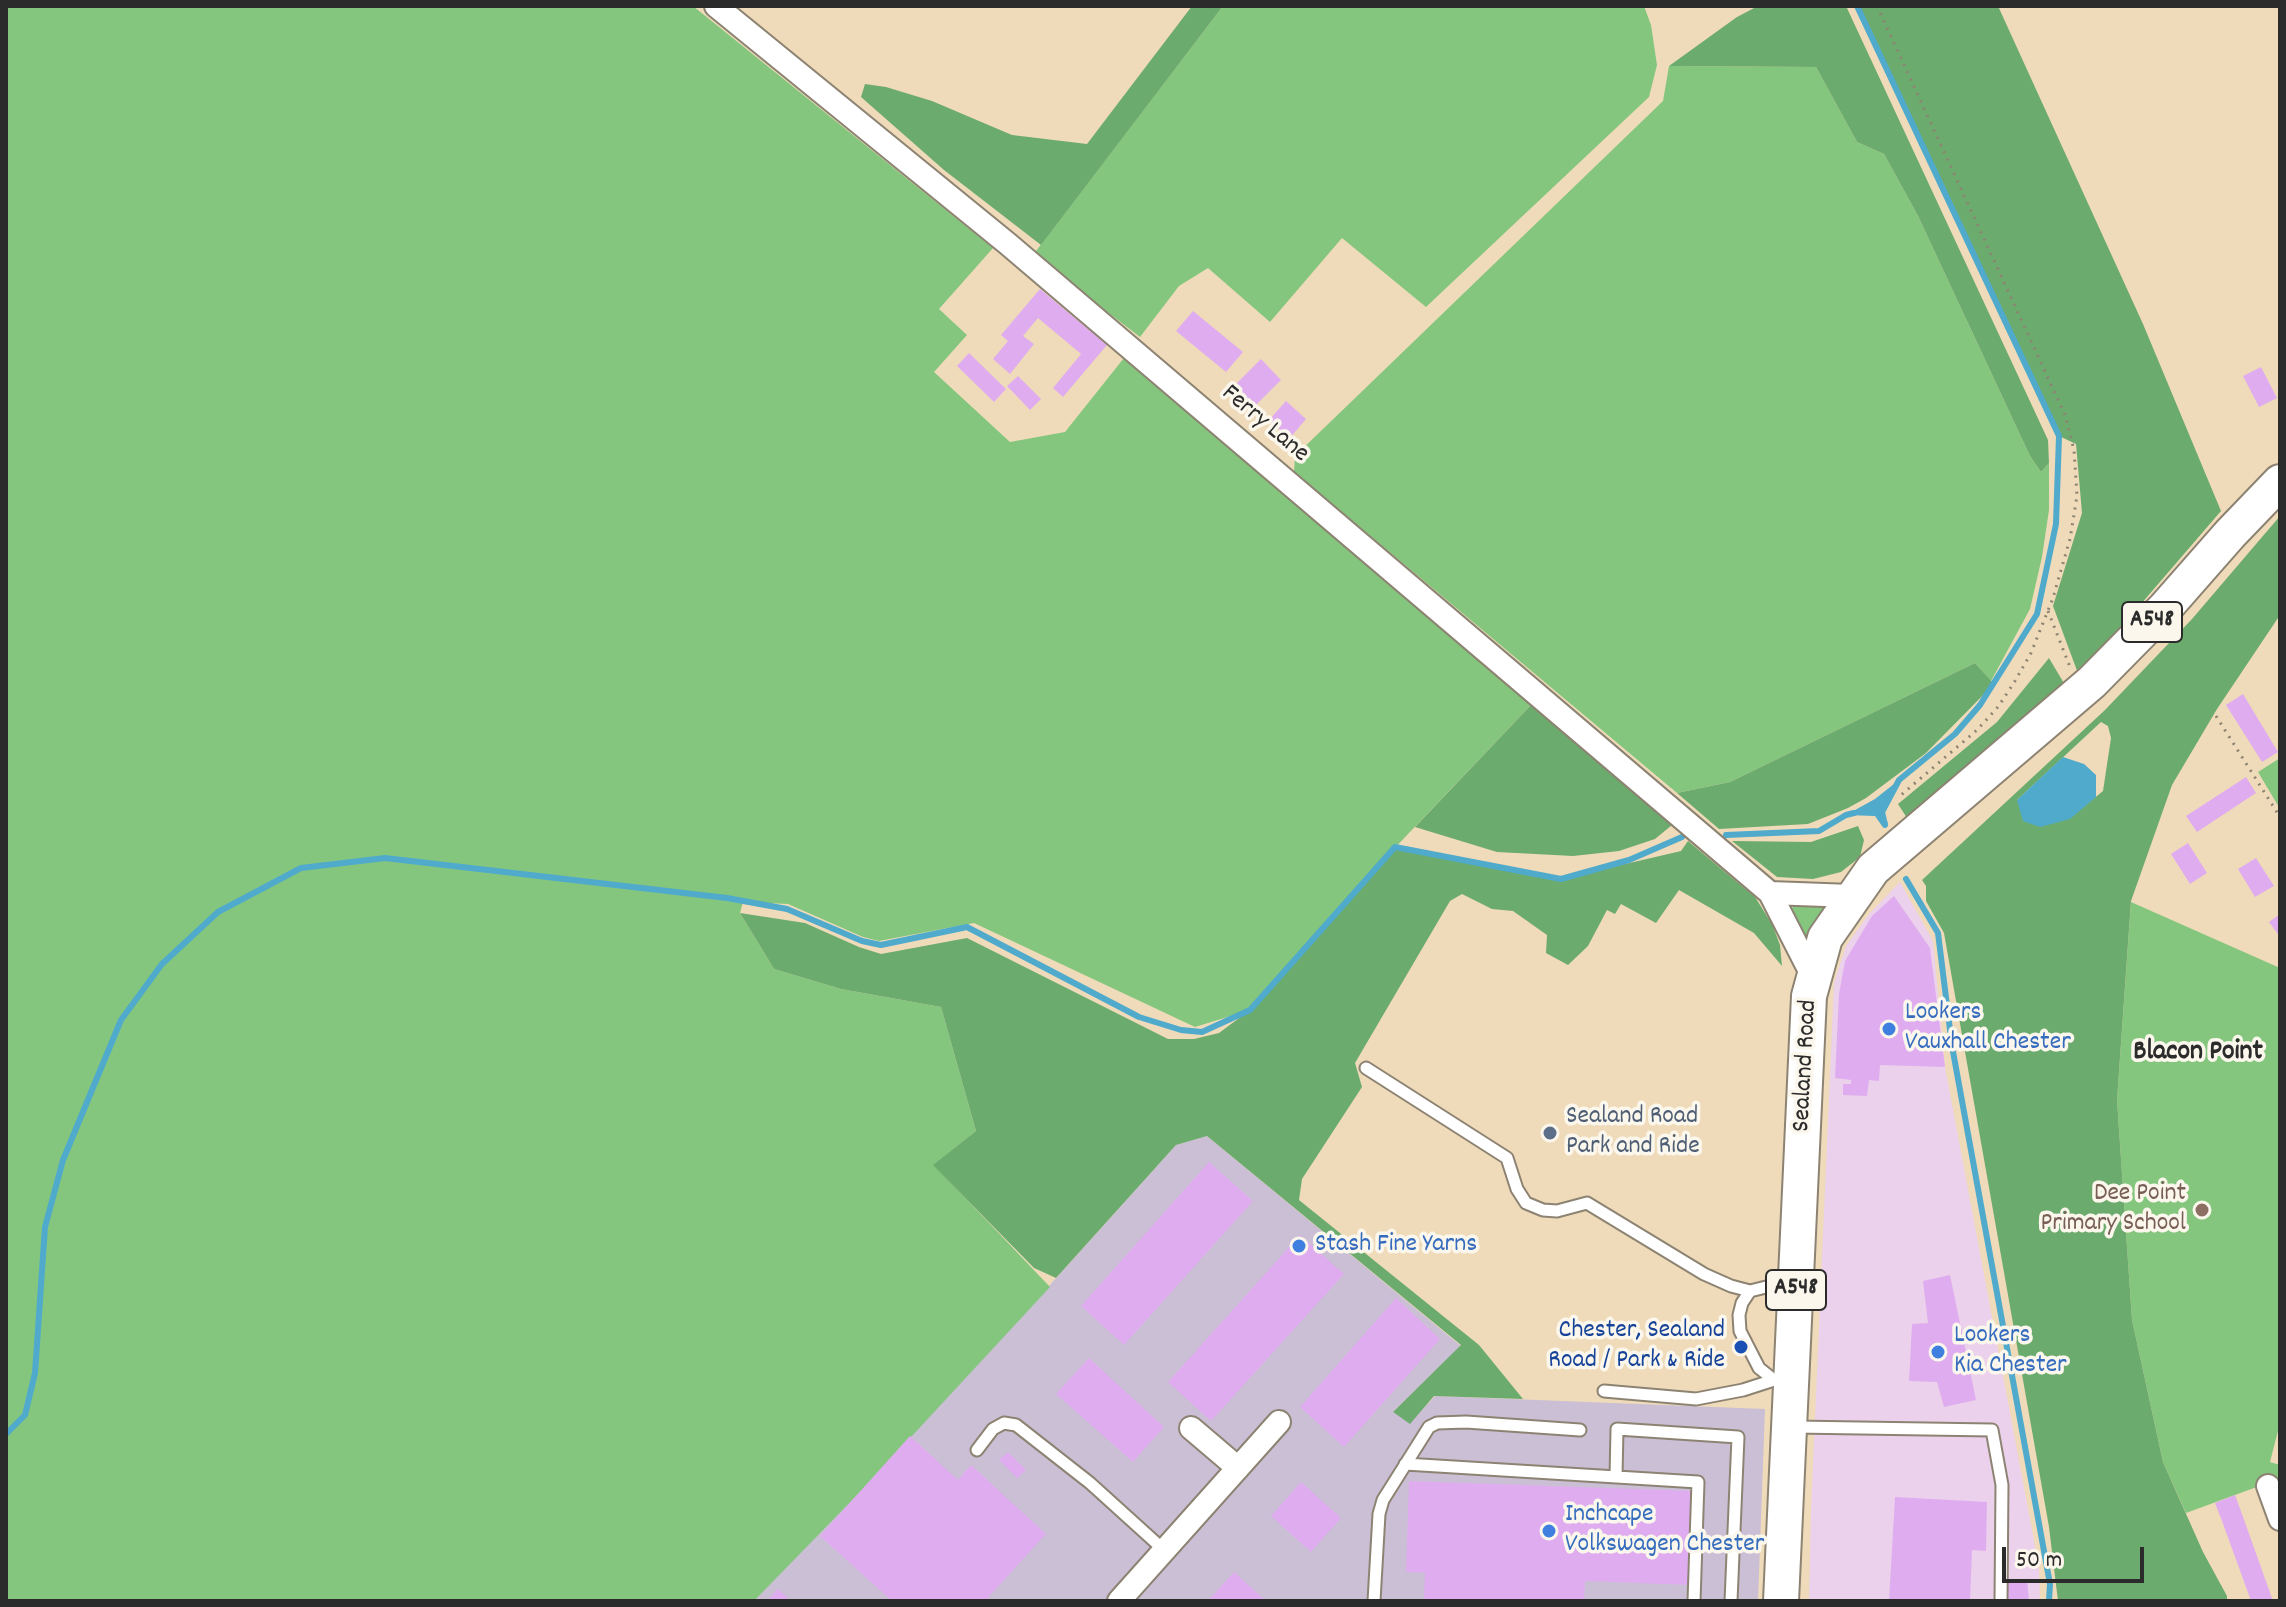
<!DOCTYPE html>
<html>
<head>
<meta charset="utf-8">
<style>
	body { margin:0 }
	#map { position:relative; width:2286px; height:1607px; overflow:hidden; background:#efdbba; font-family:Dekko,sans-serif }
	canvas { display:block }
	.frame { position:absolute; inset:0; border:8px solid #2b2b2b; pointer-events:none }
	.scale { position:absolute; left:2002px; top:1547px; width:142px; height:36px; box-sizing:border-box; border:4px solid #2b2b2b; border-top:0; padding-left:10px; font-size:24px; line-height:28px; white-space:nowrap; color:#2b2b2b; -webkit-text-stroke:6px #fbf7ec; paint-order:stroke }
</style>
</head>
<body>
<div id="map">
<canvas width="2286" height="1607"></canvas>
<div class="frame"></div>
<div class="scale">50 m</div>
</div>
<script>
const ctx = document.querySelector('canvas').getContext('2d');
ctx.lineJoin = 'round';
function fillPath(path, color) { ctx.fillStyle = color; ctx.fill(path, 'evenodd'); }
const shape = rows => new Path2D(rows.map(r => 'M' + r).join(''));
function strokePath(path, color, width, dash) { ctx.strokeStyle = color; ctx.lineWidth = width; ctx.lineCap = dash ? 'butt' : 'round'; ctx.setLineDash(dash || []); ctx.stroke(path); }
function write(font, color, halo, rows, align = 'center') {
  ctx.font = font + ' Dekko,sans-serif'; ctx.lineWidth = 7; ctx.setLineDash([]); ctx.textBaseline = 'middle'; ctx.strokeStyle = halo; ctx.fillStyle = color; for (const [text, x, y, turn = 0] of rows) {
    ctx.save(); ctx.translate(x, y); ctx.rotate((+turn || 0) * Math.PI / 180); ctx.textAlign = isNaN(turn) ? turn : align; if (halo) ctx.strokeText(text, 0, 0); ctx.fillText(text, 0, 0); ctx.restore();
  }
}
const built = shape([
	[1900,882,1933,941,1945,1067,2039,1567,2040,1601,1809,1601,1811,1510,1834,983,1846,946,1869,914]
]);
const industrial = shape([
	[1207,1136,1461,1346,1393,1412,1410,1423,1435,1396,1765,1409,1758,1601,754,1601,1031,1306,1176,1145]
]);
const green = shape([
	[6,6,693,6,993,248,939,309,967,335,934,372,1010,442,1065,432,1124,358,1532,704,1388,855,1250,1010,1195,1027,974,923,879,941,863,937,788,904,743,902,740,913,774,969,841,989,941,1007,976,1131,934,1165,1050,1287,861,1491,754,1601,6,1601],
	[1223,6,1644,6,1651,25,1657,65,1649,97,1426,307,1342,238,1270,322,1208,268,1179,286,1140,337,1033,255],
	[1669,66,1816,67,1857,142,1884,154,1918,216,2030,456,2041,472,2049,463,2049,510,2042,557,2030,609,1991,681,1975,663,1730,782,1677,793,1294,472,1295,456,1663,101],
	[2280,758,2280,809,2258,772],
	[1823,901,1827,910,1813,937,1803,938,1790,912,1796,902],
	[2131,902,2280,968,2280,1423,2270,1462,2280,1465,2280,1482,2254,1488,2186,1513,2163,1462,2132,1320,2117,1100]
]);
const forest = shape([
	[1192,6,1223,6,1041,245,944,170,861,97,865,84,886,87,932,101,1012,135,1087,144],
	[1758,6,1846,6,2048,440,2049,463,2041,472,2030,456,1918,216,1884,154,1857,142,1816,67,1669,66,1737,17],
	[1857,6,1998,6,2143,324,2221,511,2079,676,2053,606,2082,513,2076,444,2059,436],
	[2280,516,2280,615,2217,709,2172,785,2131,901,2117,1100,2132,1320,2163,1462,2203,1552,2227,1596,2227,1601,2058,1601,2049,1527,1944,933,1926,901,1926,886,1922,880,2105,710,2192,619],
	[2101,722,2108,726,2111,738,2103,791,2070,818,2017,800],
	[2049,658,2065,685,1907,818,1898,804,1997,722],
	[1975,663,1994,684,1926,753,1866,798,1848,808,1808,824,1719,829,1677,793,1730,782],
	[1532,704,1672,825,1655,839,1619,851,1573,856,1497,852,1415,827],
	[1858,826,1864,840,1860,857,1841,872,1813,879,1777,877,1732,841,1811,842],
	[1688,841,1755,897,1772,924,1780,945,1782,966,1754,933,1679,890,1656,923,1621,904,1615,914,1607,910,1588,946,1568,965,1546,953,1547,935,1513,911,1492,909,1462,894,1450,901,1355,1063,1362,1087,1302,1179,1299,1200,1479,1345,1523,1399,1434,1396,1410,1424,1393,1412,1461,1345,1207,1136,1176,1145,1056,1278,1034,1268,933,1165,976,1131,941,1007,841,989,774,969,740,913,805,923,859,947,881,954,967,938,1168,1039,1194,1039,1219,1033,1250,1010,1395,847,1561,879,1681,851]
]);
const water = shape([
	[2063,757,2084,764,2096,775,2096,797,2070,819,2040,827,2023,821,2017,800],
	[1899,780,1882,812,1888,823,1885,825,1882,826,1875,816,1846,815,1875,799]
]);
const stream = shape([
	[1857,6,2059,436,2056,524,2037,614,1980,705,1955,734,1899,780,1882,812,1885,825],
	[1726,835,1819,831,1846,815,1854,813],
	[1906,879,1938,933,1952,1046,2050,1584,2049,1601],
	[6,1434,25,1415,35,1373,45,1227,63,1160,121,1020,162,964,218,912,301,868,385,858,727,898,787,909,862,941,881,945,967,927,1139,1017,1181,1030,1202,1032,1250,1010,1395,847,1561,879,1629,860,1682,837]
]);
const building = shape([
	[1040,289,1107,345,1063,397,1053,388,1081,354,1038,318,1023,336,1034,344,1010,374,993,359,1008,341,1001,335],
	[1193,311,1243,352,1226,372,1176,331],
	[969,353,1006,389,994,402,957,366],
	[1261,359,1281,380,1253,408,1233,387],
	[2261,367,2277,398,2259,407,2243,376],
	[1018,376,1041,399,1030,410,1007,386],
	[1286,401,1306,419,1290,438,1269,420],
	[2243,694,2278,752,2262,762,2226,705],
	[2246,777,2256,793,2197,832,2186,816],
	[2188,843,2207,873,2190,884,2171,854],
	[2256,858,2274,886,2255,897,2238,869],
	[1894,896,1930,948,1945,1067,1880,1065,1879,1081,1869,1080,1867,1096,1843,1095,1843,1084,1851,1084,1851,1080,1835,1078,1839,994,1845,961,1872,916],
	[2280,914,2280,937,2269,922],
	[1209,1162,1253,1201,1124,1345,1081,1306],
	[1300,1235,1344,1274,1211,1421,1168,1382],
	[1950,1275,1976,1400,1944,1407,1937,1382,1909,1381,1912,1324,1928,1323,1923,1281],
	[1396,1298,1440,1339,1344,1447,1300,1407],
	[1089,1358,1164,1427,1133,1462,1056,1394],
	[910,1436,958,1480,971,1465,1046,1534,985,1601,892,1601,820,1536],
	[1008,1452,1026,1470,1017,1478,999,1460],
	[1409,1481,1693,1491,1690,1585,1585,1581,1584,1601,1424,1601,1425,1573,1406,1572],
	[1301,1482,1341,1518,1311,1552,1271,1516],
	[2235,1495,2242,1514,2273,1601,2251,1601,2222,1521,2215,1503],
	[1895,1497,1987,1502,1986,1551,1972,1550,1970,1601,1889,1601],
	[1234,1572,1266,1601,1208,1601],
	[2027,1579,2029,1601,2008,1601,2006,1581],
	[778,1589,791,1601,767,1601]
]);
const path = shape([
	[1877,6,2065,415,2074,450,2077,496,2070,539,2053,598,2031,653,2015,681,1998,707,1977,730,1900,796],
	[2048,611,2070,667],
	[2216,716,2280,817]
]);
const lane = shape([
	[1366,1068,1507,1158,1517,1189,1526,1203,1543,1210,1557,1211,1587,1203,1704,1274,1731,1286,1750,1291,1774,1285,1792,1285],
	[1750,1291,1742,1303,1739,1315,1740,1331,1759,1368,1774,1380],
	[1604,1391,1696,1399,1743,1390,1774,1380,1787,1381],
	[1794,1427,1992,1430,2002,1485,2001,1601],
	[977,1450,993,1429,1004,1423,1016,1425,1090,1483,1164,1550],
	[1405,1464,1698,1482,1694,1601],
	[1616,1477,1617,1429,1738,1437,1731,1601],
	[1374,1601,1379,1514,1383,1500,1429,1427,1437,1423,1466,1422,1580,1430]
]);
const street = shape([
	[716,6,1008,244,1770,893,1852,896],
	[1770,893,1814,979],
	[1191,1428,1238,1468],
	[2268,1486,2280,1519],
	[1119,1601,1279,1422]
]);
const primary = shape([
	[1781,1601,1809,996,1825,938,1873,869,2092,682,2165,608,2230,534,2280,482]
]);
const markers = [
	[1889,1029,8,"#3f7fe0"],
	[1550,1133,8,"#5c6f8a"],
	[2202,1210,8,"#8d6e63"],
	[1299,1246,8,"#3f7fe0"],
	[1741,1347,8,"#1a4fb4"],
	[1938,1352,8,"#3f7fe0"],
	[1549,1531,8,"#3f7fe0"]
];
const shields = [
	[2152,622,60],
	[1796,1290,60]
];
const shieldNames = [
	["A548",2152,622],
	["A548",1796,1290]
];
const streetNames = [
	["Ferry Lane",1264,425,40],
	["Sealand Road",1807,1066,-87]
];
const shopNames = [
	["Lookers",1905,1014],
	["Vauxhall Chester",1905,1044],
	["Stash Fine Yarns",1315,1246],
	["Lookers",1954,1337],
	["Kia Chester",1954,1367],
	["Inchcape",1565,1516],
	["Volkswagen Chester",1565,1546]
];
const serviceNames = [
	["Sealand Road",1566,1118],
	["Park and Ride",1566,1148]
];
const educationNames = [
	["Dee Point",2186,1195],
	["Primary School",2186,1225]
];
const transitNames = [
	["Chester, Sealand",1725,1332],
	["Road / Park & Ride",1725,1362]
];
const neighbourhoodNames = [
	["Blacon Point",2198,1054]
];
fillPath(built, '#ebd1eb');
fillPath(industrial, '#cbbfd5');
fillPath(green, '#85c67f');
fillPath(forest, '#6cab6e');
fillPath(water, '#4faacc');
strokePath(stream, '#4faacc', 6);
fillPath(building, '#dfadef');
strokePath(lane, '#8d8372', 15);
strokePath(street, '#8d8372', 26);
strokePath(primary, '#8d8372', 38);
strokePath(path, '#8d8372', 3, [2, 6]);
strokePath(lane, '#fff', 11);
strokePath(street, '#fff', 22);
strokePath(primary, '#fff', 34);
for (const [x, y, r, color] of markers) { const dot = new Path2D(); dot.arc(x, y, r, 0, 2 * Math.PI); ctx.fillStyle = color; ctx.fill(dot); strokePath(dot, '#fbf7ec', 3); }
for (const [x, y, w] of shields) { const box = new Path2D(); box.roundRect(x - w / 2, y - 20, w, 40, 6); ctx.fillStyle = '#fbf7ec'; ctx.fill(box); strokePath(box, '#2b2b2b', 2); }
write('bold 24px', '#2b2b2b', null, shieldNames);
write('26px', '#2b2b2b', '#fbf7ec', streetNames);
write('26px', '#366cbe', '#fbf7ec', shopNames, 'left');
write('26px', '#4e5e75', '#fbf7ec', serviceNames, 'left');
write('26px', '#785e54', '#fbf7ec', educationNames, 'right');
write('26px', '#164399', '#fbf7ec', transitNames, 'right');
write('bold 28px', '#2b2b2b', '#fbf7ec', neighbourhoodNames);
</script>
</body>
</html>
